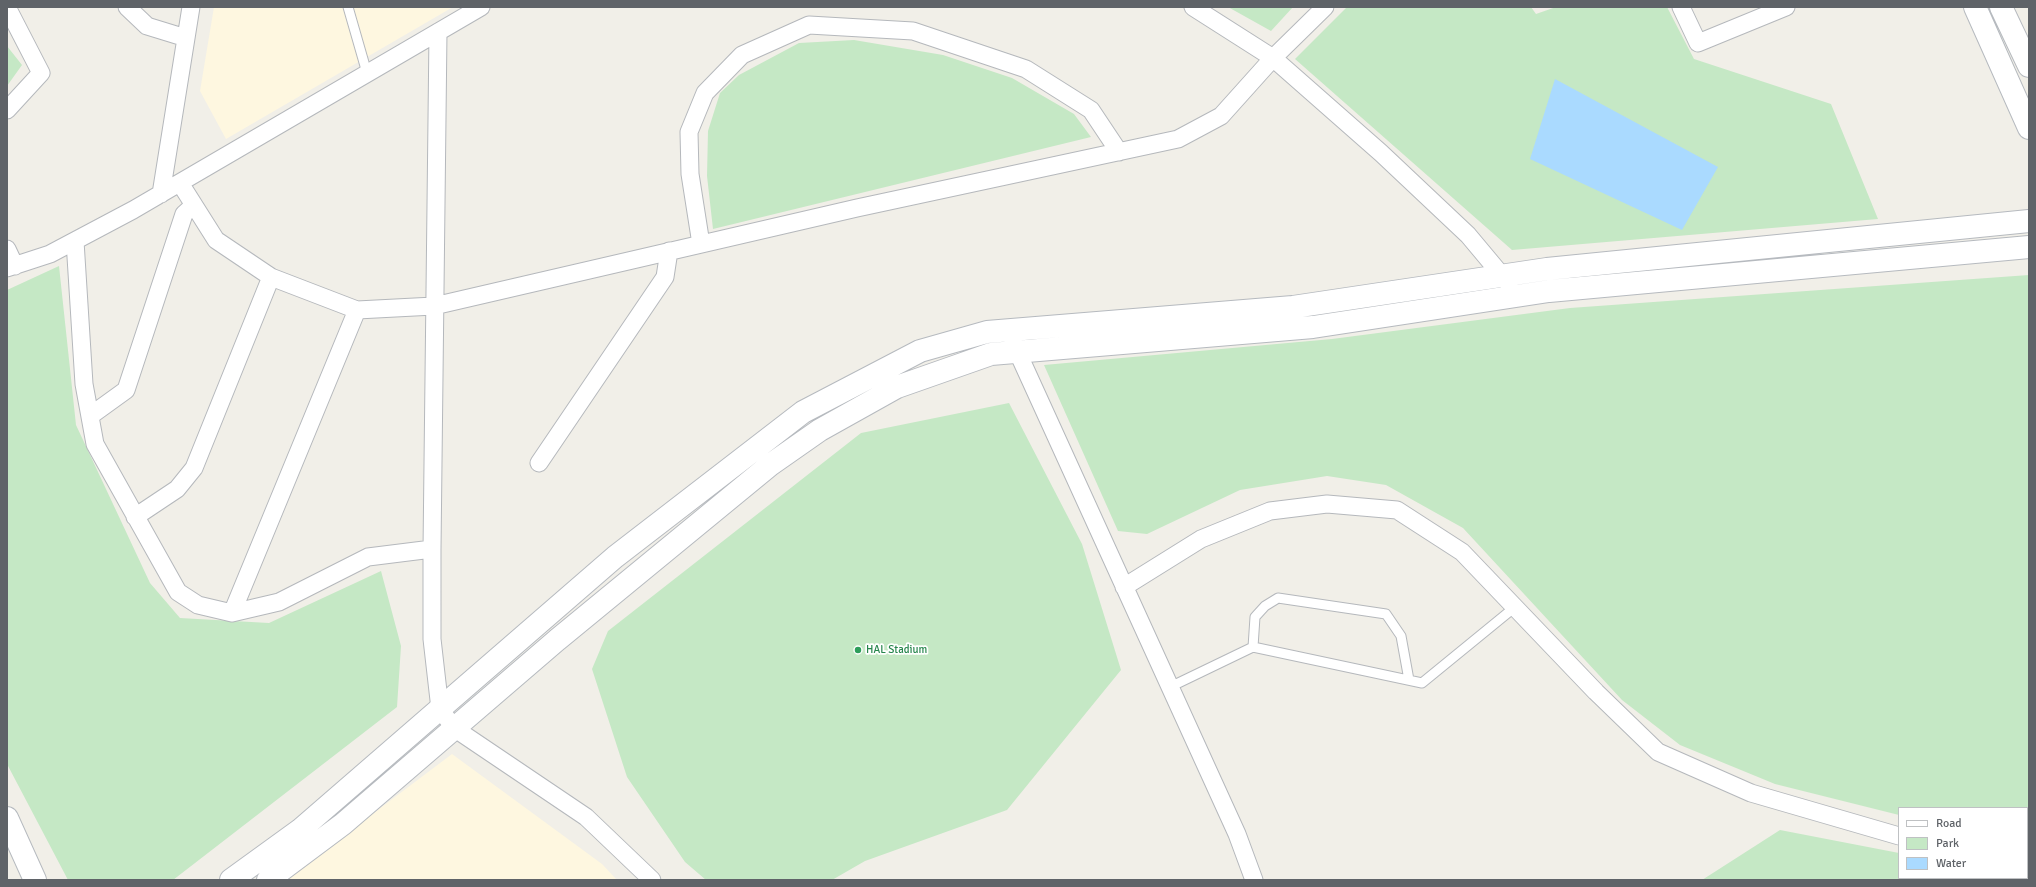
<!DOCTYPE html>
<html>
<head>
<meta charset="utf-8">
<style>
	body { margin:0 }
	#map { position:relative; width:2036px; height:887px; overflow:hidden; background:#f1efe8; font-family:Signika,sans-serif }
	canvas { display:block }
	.frame { position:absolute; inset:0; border:8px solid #5f6368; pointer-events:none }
	.legend { position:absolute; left:1898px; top:807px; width:130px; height:72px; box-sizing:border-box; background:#fff; border:1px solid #bfc1c3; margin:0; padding:5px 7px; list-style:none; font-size:12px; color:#5f6368 }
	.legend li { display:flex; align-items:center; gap:8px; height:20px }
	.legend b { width:20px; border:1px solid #bfc1c3 }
</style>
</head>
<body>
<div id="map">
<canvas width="2036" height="887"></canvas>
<div class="frame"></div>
<ul class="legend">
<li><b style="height:5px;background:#fff"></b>Road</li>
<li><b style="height:11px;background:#c5e8c5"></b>Park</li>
<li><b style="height:11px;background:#aadaff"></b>Water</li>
</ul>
</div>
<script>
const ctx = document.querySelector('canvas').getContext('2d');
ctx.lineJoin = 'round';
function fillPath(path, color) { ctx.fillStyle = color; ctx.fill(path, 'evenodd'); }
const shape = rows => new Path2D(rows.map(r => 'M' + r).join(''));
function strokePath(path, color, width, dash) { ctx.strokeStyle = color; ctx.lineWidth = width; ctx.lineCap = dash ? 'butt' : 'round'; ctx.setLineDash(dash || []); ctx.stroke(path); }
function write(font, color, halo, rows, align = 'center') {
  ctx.font = font + ' Signika,sans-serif'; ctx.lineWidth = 3.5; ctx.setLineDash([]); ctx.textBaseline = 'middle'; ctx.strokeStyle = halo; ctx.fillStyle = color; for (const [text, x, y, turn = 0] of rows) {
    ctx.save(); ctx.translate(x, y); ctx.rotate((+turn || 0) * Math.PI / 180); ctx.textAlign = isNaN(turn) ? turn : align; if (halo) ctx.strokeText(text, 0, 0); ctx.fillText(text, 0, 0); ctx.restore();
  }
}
const commercial = shape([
	[214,7,453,7,226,139,200,91],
	[452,754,602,864,617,880,285,880]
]);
const green = shape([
	[1228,7,1293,7,1271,31],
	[1347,7,1531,7,1536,14,1556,7,1667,7,1694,59,1831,104,1878,219,1512,250,1295,59],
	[854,40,943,55,1012,78,1074,114,1091,137,713,229,707,176,708,131,720,93,739,75,799,43],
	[7,46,22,65,7,86],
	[59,266,76,425,150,583,180,618,269,623,381,571,401,646,397,707,173,880,68,880,7,764,7,290],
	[2029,275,2029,839,2027,839,2027,808,1899,808,1899,815,1775,784,1680,745,1622,700,1463,528,1386,485,1327,476,1240,490,1147,534,1118,531,1044,365,1332,339,1570,308],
	[1009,403,1082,544,1121,670,1007,810,865,861,832,880,706,880,685,862,627,777,592,669,608,631,861,433],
	[1780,830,1899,853,1899,878,2027,878,2027,876,2029,877,2029,880,1702,880]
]);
const water = shape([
	[1555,79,1718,167,1682,230,1530,159]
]);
const lane = shape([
	[348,7,367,73],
	[1253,647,1255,617,1265,606,1278,598,1386,614,1401,636,1409,680],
	[1170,687,1253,647,1422,683,1515,607]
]);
const street = shape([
	[7,7,41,73,7,110],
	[127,7,147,26,186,38],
	[1193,7,1273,58,1381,153,1468,235,1509,284],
	[1681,7,1698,43,1786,7],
	[438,32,432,549,432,639,440,709,454,728,586,817,652,880],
	[180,183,216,240,271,277,357,310,434,306,857,208,1178,139,1221,116,1273,58,1325,7],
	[161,194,191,7],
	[75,241,84,384,95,444,178,592,198,605,232,613,279,602,368,557,432,549],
	[701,244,690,174,689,132,705,93,742,55,809,25,913,31,1026,69,1091,110,1119,152],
	[7,249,15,266],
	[7,268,50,254,133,210,481,7],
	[1013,342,1237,834,1254,880],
	[90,416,126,390,184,214,194,205],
	[539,463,665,277,669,251],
	[135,517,177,489,194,468,271,277],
	[1124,587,1201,539,1270,511,1327,504,1397,510,1462,552,1596,692,1658,752,1751,793,1899,836],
	[232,613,357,310],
	[2027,859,2029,859]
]);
const secondary = shape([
	[1975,7,2029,128],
	[2001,7,2029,66],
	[7,818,35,880],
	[231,880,300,830,615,557,803,412,920,351,987,332,1293,307,1547,269,2029,221],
	[268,880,343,824,557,640,770,465,820,430,897,387,991,354,1313,327,1549,291,2029,247]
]);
const markers = [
	[858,650,4,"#2e9e5b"]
];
const leisureNames = [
	["HAL Stadium",866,650]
];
fillPath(commercial, '#fef7e0');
fillPath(green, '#c5e8c5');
fillPath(water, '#aadaff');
strokePath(lane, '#b5b8bc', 11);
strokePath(street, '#b5b8bc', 19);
strokePath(secondary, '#b6babf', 24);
strokePath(lane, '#fff', 9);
strokePath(street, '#fff', 17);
strokePath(secondary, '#fff', 22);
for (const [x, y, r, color] of markers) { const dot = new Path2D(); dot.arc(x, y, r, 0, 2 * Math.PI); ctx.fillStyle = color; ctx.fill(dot); strokePath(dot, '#fff', 1.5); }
write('11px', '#27864d', '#fff', leisureNames, 'left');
</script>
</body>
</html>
